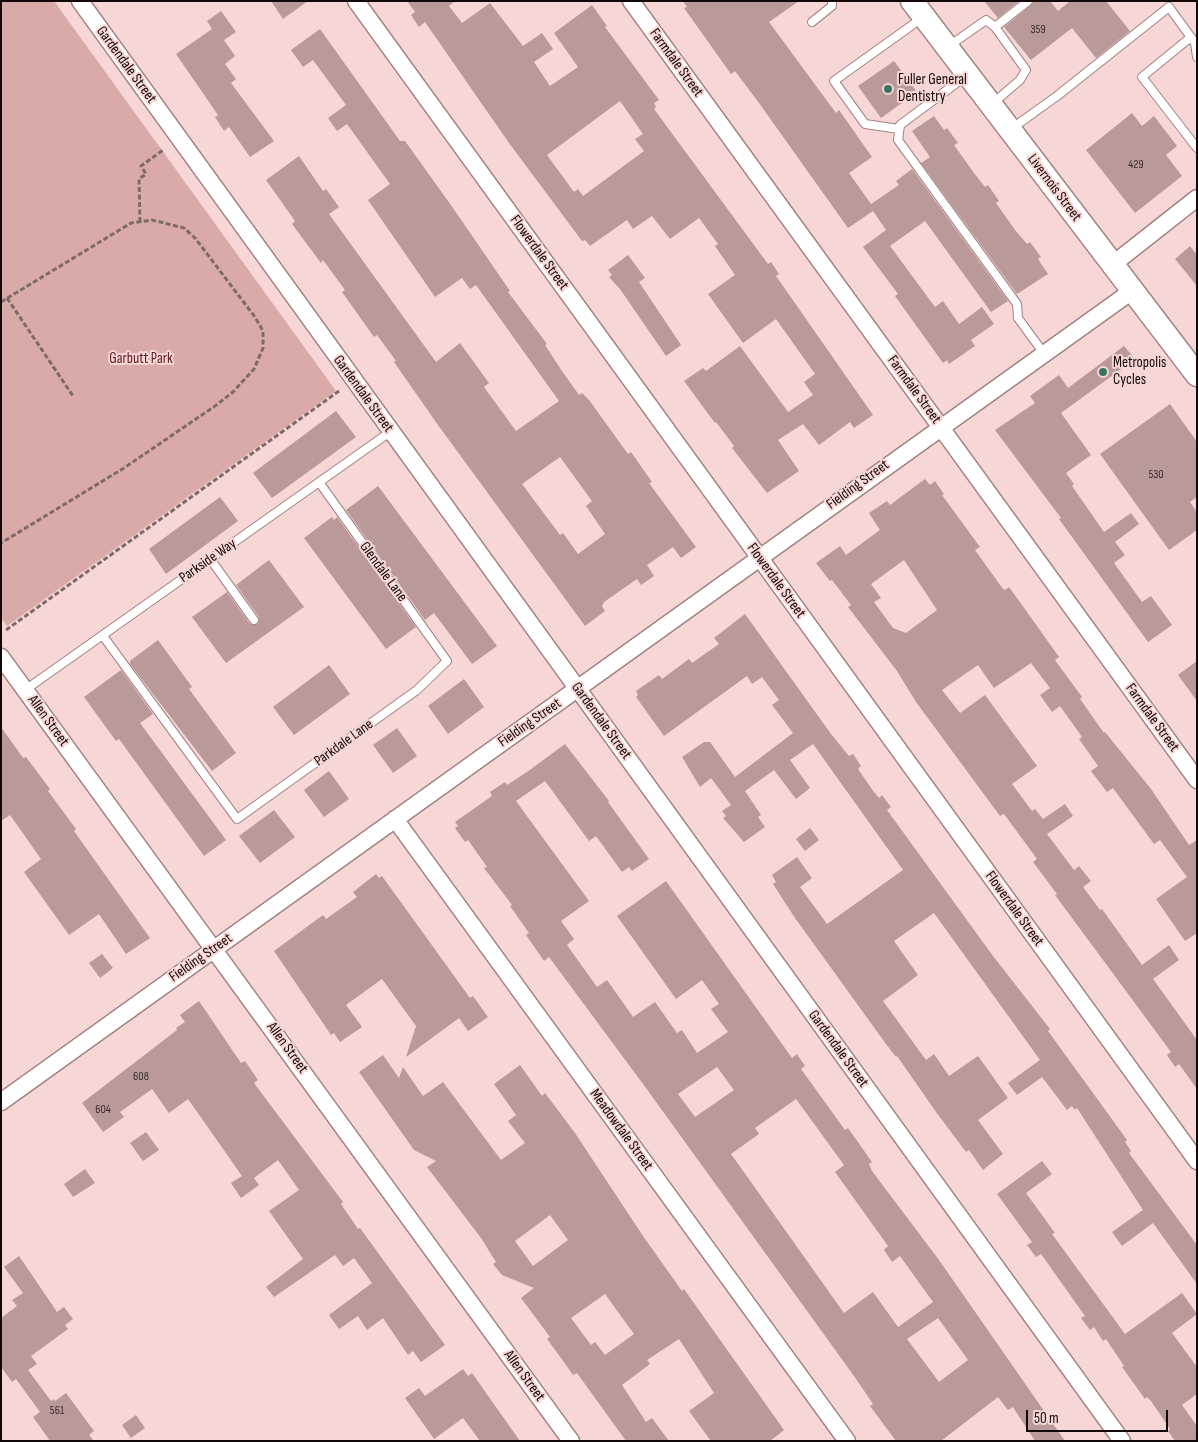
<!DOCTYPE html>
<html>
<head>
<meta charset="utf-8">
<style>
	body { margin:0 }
	#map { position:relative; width:1198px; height:1442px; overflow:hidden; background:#f7d7d5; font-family:"Sofia Sans Condensed",sans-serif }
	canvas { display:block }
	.frame { position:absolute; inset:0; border:2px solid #120808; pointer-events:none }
	.scale { position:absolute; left:1026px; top:1410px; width:142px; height:22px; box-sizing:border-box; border:2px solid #120808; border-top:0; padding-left:6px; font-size:15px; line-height:18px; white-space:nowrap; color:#120808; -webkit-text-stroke:4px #f7d7d5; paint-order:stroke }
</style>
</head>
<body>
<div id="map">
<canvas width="1198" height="1442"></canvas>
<div class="frame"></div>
<div class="scale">50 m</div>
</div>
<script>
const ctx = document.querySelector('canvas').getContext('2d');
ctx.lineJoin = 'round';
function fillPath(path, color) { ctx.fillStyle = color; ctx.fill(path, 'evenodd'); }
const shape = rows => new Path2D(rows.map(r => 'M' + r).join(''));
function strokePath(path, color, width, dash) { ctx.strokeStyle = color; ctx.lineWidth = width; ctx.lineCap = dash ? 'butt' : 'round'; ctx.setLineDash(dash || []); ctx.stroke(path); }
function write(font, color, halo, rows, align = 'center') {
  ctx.font = font + ' "Sofia Sans Condensed",sans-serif'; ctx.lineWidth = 4; ctx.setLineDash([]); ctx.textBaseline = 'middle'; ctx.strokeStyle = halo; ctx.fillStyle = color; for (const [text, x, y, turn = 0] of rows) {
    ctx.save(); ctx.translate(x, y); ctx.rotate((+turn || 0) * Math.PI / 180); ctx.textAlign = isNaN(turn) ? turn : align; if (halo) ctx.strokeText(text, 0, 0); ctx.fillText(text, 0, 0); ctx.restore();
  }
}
const green = shape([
	[1,1,54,1,336,391,7,626,1,618]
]);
const building = shape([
	[271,1,308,1,283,19],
	[407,1,455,1,449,6,462,23,490,3,523,46,542,33,553,49,534,62,550,86,578,67,554,33,592,5,607,26,605,27,659,100,654,103,656,107,654,109,768,264,771,262,779,274,776,276,873,415,854,428,850,422,819,445,803,424,778,440,799,471,767,493,732,448,734,446,716,422,715,423,684,381,703,368,706,371,740,346,788,412,813,395,804,382,815,374,776,319,743,343,708,294,735,275,715,246,718,244,699,218,670,239,652,216,633,229,627,220,590,246,585,240,582,241,509,143,425,22,419,27,411,15,415,12],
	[620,101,643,134,635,139,644,151,583,196,578,189,574,192,547,155],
	[683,1,799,1,769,22,836,113,839,110,872,157,849,173,871,204,899,185,896,181,912,169,1008,301,991,312,925,221,890,246,935,307,943,301,959,324,982,307,994,324,971,340,975,346,949,364,947,360,943,363,895,296,898,294,863,247,886,230,873,211,848,228,759,103,735,71,731,74,684,8,687,7],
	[984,1,1019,1,998,18],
	[1034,1,1050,1,1058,11,1070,1,1106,1,1130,31,1096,58,1072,28,1031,60,1004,27,1031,5],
	[221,11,236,32,224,40,235,56,225,64,236,79,231,83,274,141,250,157,229,127,224,131,215,117,218,115,176,54,212,29,207,21],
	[320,29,400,141,405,141,453,208,510,291,508,292,547,344,545,345,562,371,579,395,582,393,589,400,628,454,631,452,652,482,649,483,696,547,681,558,673,547,647,565,654,576,641,585,637,579,604,602,602,606,605,611,585,626,438,425,394,362,396,361,377,335,374,337,342,292,345,290,323,260,321,263,292,224,295,221,266,180,299,156,323,191,326,189,339,207,329,214,436,362,460,343,489,383,484,387,516,431,559,401,476,285,470,289,462,278,435,297,368,200,390,184,347,124,337,131,328,118,346,105,313,60,303,67,291,50],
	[560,457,592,501,586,506,605,534,578,554,563,533,560,535,522,484],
	[894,61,917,92,881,118,858,86],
	[1132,113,1142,126,1154,116,1177,146,1166,155,1182,176,1135,213,1086,150],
	[934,116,944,130,947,128,958,143,954,145,974,173,985,187,988,185,999,201,996,203,1015,230,1027,244,1030,242,1041,257,1038,259,1048,274,1017,294,921,163,930,157,912,131],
	[1190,246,1197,255,1197,286,1175,259],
	[628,255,645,278,639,282,681,345,666,356,620,289,609,277,612,275,608,270],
	[1124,346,1135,359,1061,413,1091,455,1066,473,1074,484,1072,486,1104,532,1131,513,1139,524,1115,542,1125,555,1114,563,1142,602,1151,596,1172,625,1148,642,1059,519,1061,518,995,430,1035,403,1030,396,1059,375,1068,388],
	[1170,404,1197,442,1197,497,1190,502,1197,512,1197,530,1169,550,1100,454],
	[336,411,356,437,272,498,253,473],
	[925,479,930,485,935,481,944,494,942,495,980,547,975,550,1003,589,1005,590,1009,587,1037,626,1059,657,1055,660,1082,697,1080,699,1104,733,1105,732,1151,789,1189,845,1197,840,1197,933,1185,941,1156,899,1187,877,1160,840,1154,844,1113,788,1107,792,1091,771,1098,766,1079,739,1082,737,1060,706,1052,712,1040,695,1050,688,1031,663,994,688,978,665,942,690,960,713,985,695,1037,766,1012,784,1032,811,1035,809,1043,819,1065,804,1073,816,1047,834,1074,870,1079,866,1091,881,1083,887,1100,910,1102,909,1142,965,1169,945,1179,960,1153,979,1197,1040,1197,1089,1179,1064,1175,1067,1167,1055,1171,1052,1055,895,1057,894,1033,862,1037,859,1004,814,1000,816,916,702,897,671,848,607,851,605,832,580,830,581,816,563,840,546,846,555,880,530,869,513,887,501,890,505],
	[904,560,937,610,906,633,893,628,874,602,881,598,871,584],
	[378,486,497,646,472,664,434,613,425,620,346,510],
	[220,497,238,521,166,574,149,549],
	[332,517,334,520,337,517,416,627,386,649,304,538],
	[269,560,304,607,226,663,192,617,227,592,250,624,258,624,259,617,236,585],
	[745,614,831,734,849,756,853,754,861,766,858,769,874,792,879,798,882,795,891,807,887,810,993,956,1050,1029,1048,1031,1127,1140,1125,1142,1131,1151,1129,1153,1197,1245,1197,1284,1153,1223,1122,1246,1112,1232,1143,1210,1077,1108,1075,1110,1072,1106,1067,1110,1042,1077,1017,1095,1008,1083,1040,1060,934,913,894,941,918,975,883,1001,926,1060,934,1054,949,1076,978,1056,1008,1098,978,1120,1003,1154,983,1170,969,1150,966,1152,936,1112,897,1056,896,1057,886,1044,795,918,773,884,776,882,772,875,797,857,812,878,800,887,827,924,903,870,813,744,790,760,810,788,796,799,774,770,745,791,761,815,758,817,765,827,744,842,723,818,726,816,722,811,731,805,711,778,700,787,682,757,704,742,710,742,735,777,793,733,772,705,779,700,762,677,752,684,747,676,664,736,636,697,638,695,636,691,659,675,662,679,689,659,692,663,719,644,714,638],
	[158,640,192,687,189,689,236,753,212,771,130,664,130,661],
	[1197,661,1197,701,1178,675],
	[329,665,350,694,294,735,273,707],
	[121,670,153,714,140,723,226,840,204,856,119,739,116,741,84,697],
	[464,679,484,707,448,734,428,706],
	[1,727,23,758,26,757,50,789,48,791,76,829,74,831,150,938,126,954,99,914,69,935,24,872,41,859,10,815,1,821],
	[397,728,417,756,393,773,373,745],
	[565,744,609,801,608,802,649,859,632,871,629,867,622,872,596,836,589,841,545,781,516,801,589,901,561,921,574,939,567,945,597,987,607,980,633,1017,655,1002,677,1033,682,1030,697,1053,728,1032,711,1009,719,1004,702,980,676,999,617,916,666,881,792,1058,797,1054,805,1066,801,1069,845,1130,848,1128,872,1162,869,1164,872,1171,939,1260,1065,1441,1035,1441,1013,1407,1008,1410,998,1397,941,1441,896,1441,870,1406,873,1404,854,1376,646,1088,549,957,544,961,526,935,529,933,510,906,512,905,484,868,487,867,468,840,465,842,455,828,458,826,455,822,492,796,490,792,505,782,507,785,527,772],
	[717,1067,734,1090,695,1117,678,1094],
	[796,1099,844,1165,835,1172,888,1246,884,1250,892,1262,900,1256,933,1302,898,1327,873,1292,844,1313,731,1154,759,1134,755,1128],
	[938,1318,968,1360,939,1382,907,1339],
	[329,771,349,799,324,817,304,790],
	[274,810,295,837,260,863,239,836],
	[810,828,819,840,805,851,796,839],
	[376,874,379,878,382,876,470,998,473,996,488,1017,468,1031,459,1018,406,1057,416,1026,382,979,346,1005,362,1027,340,1042,334,1033,331,1035,274,951,323,915,326,919,357,897,353,892],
	[102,954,113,968,100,978,89,963],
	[199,1001,241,1063,245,1061,258,1080,254,1083,343,1202,341,1204,358,1229,360,1228,445,1345,421,1362,413,1351,408,1355,383,1318,367,1330,358,1316,339,1329,329,1315,372,1283,354,1258,343,1266,335,1255,274,1297,266,1287,303,1259,269,1211,299,1190,278,1160,254,1178,259,1185,241,1198,231,1183,242,1176,188,1099,169,1113,152,1089,120,1112,124,1117,103,1132,82,1103,177,1030,176,1028,185,1022,180,1015],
	[383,1055,399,1078,403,1067,423,1096,443,1082,501,1160,525,1143,508,1121,516,1115,494,1084,520,1065,542,1096,545,1093,575,1133,643,1236,682,1291,684,1289,784,1430,770,1441,711,1441,689,1411,714,1393,679,1339,647,1360,650,1364,622,1385,646,1422,652,1418,669,1441,626,1441,577,1373,573,1375,561,1358,547,1339,550,1337,521,1298,534,1288,502,1275,493,1264,496,1262,481,1238,427,1167,436,1161,414,1150,359,1072],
	[550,1215,568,1240,533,1266,515,1241],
	[605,1294,634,1334,605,1355,595,1342,591,1345,571,1318],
	[146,1132,159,1150,143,1161,130,1143],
	[1042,1161,1052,1174,1026,1193,1055,1233,1052,1234,1125,1334,1182,1293,1197,1314,1172,1333,1197,1367,1197,1394,1182,1405,1197,1426,1197,1441,1175,1441,1168,1431,1170,1429,1151,1401,1147,1397,1145,1399,1122,1367,1124,1366,1106,1339,1103,1341,1094,1327,1090,1330,1081,1318,1085,1316,1041,1254,1036,1257,1027,1245,1032,1242,997,1194],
	[85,1169,95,1183,73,1197,64,1184],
	[19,1256,57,1312,64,1307,73,1319,65,1325,68,1329,31,1356,37,1364,28,1370,51,1401,54,1399,55,1401,66,1393,94,1431,89,1435,94,1441,50,1441,33,1417,40,1412,16,1379,12,1382,1,1367,1,1318,17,1306,12,1300,23,1293,4,1267],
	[463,1369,468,1376,472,1373,520,1441,480,1441,463,1418,434,1439,405,1398,419,1388,425,1396],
	[136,1415,145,1428,131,1438,122,1425]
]);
const path = shape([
	[140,222,139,179,146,174,141,166,163,150],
	[7,298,73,396],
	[1,302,131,223,152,220,184,228,195,238,255,317,263,331,263,348,254,369,233,392,215,406,124,468,1,543],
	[6,630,339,391]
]);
const lane = shape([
	[812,22,832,6,832,1],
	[995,27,1028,1],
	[1191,37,1142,77,1197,148],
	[949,46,986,20,995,27,1026,70,1020,80,992,104],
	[966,76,900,125,898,140,1017,304,1018,318,1045,355],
	[899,129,865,124,834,81,922,18],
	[1011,129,1057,96,1169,7,1195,43,1197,57],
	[211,560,254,620],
	[103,636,237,819,417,690,447,661,319,482],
	[25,690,390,432]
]);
const street = shape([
	[80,1,1122,1441],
	[356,1,1197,1161],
	[631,1,1197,780],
	[1112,265,1197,198],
	[1,657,571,1441],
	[395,819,847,1441],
	[1,1102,1132,291]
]);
const secondary = shape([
	[912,1,1197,375]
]);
const markers = [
	[888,89,5,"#377561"],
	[1103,372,5,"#377561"]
];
const numberNames = [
	["359",1038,30],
	["429",1136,165],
	["530",1156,475],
	["608",141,1077],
	["604",103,1110],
	["561",57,1411]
];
const streetNames = [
	["Farmdale Street",676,63,54],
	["Gardendale Street",126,65,54],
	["Livernois Street",1054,188,53],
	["Flowerdale Street",539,253,54],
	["Farmdale Street",914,390,54],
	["Gardendale Street",363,394,54],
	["Fielding Street",858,485,-36],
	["Parkside Way",208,561,-35],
	["Glendale Lane",383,572,54],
	["Flowerdale Street",776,581,54],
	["Farmdale Street",1152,718,54],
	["Allen Street",48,721,54],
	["Gardendale Street",601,721,54],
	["Fielding Street",530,723,-35],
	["Parkdale Lane",344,743,-36],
	["Flowerdale Street",1014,909,54],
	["Fielding Street",201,958,-35],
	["Allen Street",287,1048,54],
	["Gardendale Street",838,1049,54],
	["Meadowdale Street",621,1130,54],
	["Allen Street",524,1376,54]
];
const poiNames = [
	["Fuller General",898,80],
	["Dentistry",898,97],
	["Metropolis",1113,363],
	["Cycles",1113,380]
];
const parkNames = [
	["Garbutt Park",141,359]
];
fillPath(green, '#d9aaa8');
fillPath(building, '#b99a99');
strokePath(lane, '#a08281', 10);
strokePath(street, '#a08281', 19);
strokePath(secondary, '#a08281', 25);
strokePath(path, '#7f6a69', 3, [5, 2.5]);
strokePath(lane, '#fff', 8);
strokePath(street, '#fff', 16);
strokePath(secondary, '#fff', 22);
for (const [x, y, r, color] of markers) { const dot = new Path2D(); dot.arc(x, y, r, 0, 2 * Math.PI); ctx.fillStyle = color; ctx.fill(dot); strokePath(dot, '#f7d7d5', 2); }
write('12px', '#3c2c2c', null, numberNames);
write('15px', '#120808', '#f7d7d5', streetNames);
write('15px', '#120808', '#f7d7d5', poiNames, 'left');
write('15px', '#5f181e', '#f7d7d5', parkNames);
</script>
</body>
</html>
